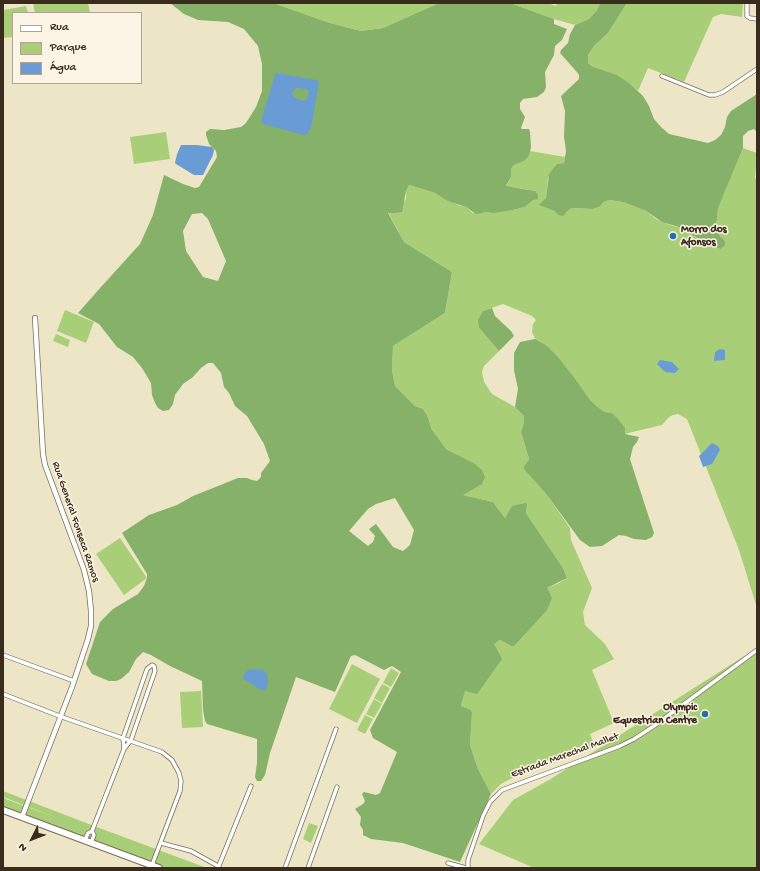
<!DOCTYPE html>
<html>
<head>
<meta charset="utf-8">
<style>
	body { margin:0 }
	#map { position:relative; width:760px; height:871px; overflow:hidden; background:#ede6c6; font-family:"Gochi Hand",sans-serif }
	canvas { display:block }
	.frame { position:absolute; inset:0; border:4px solid #3b2a1e; pointer-events:none }
	.legend { position:absolute; left:12px; top:12px; width:130px; height:72px; box-sizing:border-box; background:#fcf5e5; border:1px solid #afa495; margin:0; padding:5px 7px; list-style:none; font-size:12px; color:#3b2a1e }
	.legend li { display:flex; align-items:center; gap:8px; height:20px }
	.legend b { width:20px; border:1px solid #afa495 }
	.north { position:absolute; left:12px; top:819px; width:40px; height:40px; -webkit-text-stroke:3px #fcf5e5; paint-order:stroke; rotate:228deg; font-size:11px; font-weight:700; line-height:16px; text-align:center; color:#3b2a1e }
	.north::after { content:''; display:block; margin:auto; width:14px; height:18px; background:#3b2a1e; clip-path:polygon(50% 0,100% 100%,50% 72%,0 100%) }
</style>
</head>
<body>
<div id="map">
<canvas width="760" height="871"></canvas>
<div class="frame"></div>
<ul class="legend">
<li><b style="height:5px;background:#fff"></b>Rua</li>
<li><b style="height:11px;background:#a9ce78"></b>Parque</li>
<li><b style="height:11px;background:#699cd5"></b>Água</li>
</ul>
<div class="north">N</div>
</div>
<script>
const ctx = document.querySelector('canvas').getContext('2d');
ctx.lineJoin = 'round';
function fillPath(path, color) { ctx.fillStyle = color; ctx.fill(path, 'evenodd'); }
const shape = rows => new Path2D(rows.map(r => 'M' + r).join(''));
function strokePath(path, color, width, dash) { ctx.strokeStyle = color; ctx.lineWidth = width; ctx.lineCap = dash ? 'butt' : 'round'; ctx.setLineDash(dash || []); ctx.stroke(path); }
function write(font, color, halo, rows, align = 'center') {
  ctx.font = font + ' "Gochi Hand",sans-serif'; ctx.lineWidth = 3; ctx.setLineDash([]); ctx.textBaseline = 'middle'; ctx.strokeStyle = halo; ctx.fillStyle = color; for (const [text, x, y, turn = 0] of rows) {
    ctx.save(); ctx.translate(x, y); ctx.rotate((+turn || 0) * Math.PI / 180); ctx.textAlign = isNaN(turn) ? turn : align; if (halo) ctx.strokeText(text, 0, 0); ctx.fillText(text, 0, 0); ctx.restore();
  }
}
const green = shape([
	[33,3,88,3,90,13,35,13],
	[273,3,439,3,383,28,361,31,330,23],
	[510,3,548,3,556,6,557,3,600,3,597,10,589,19,575,25,554,19],
	[627,3,743,3,742,17,721,14,713,17,684,82,648,68,638,91,629,83,593,67,588,63,588,55,594,46,608,33],
	[26,6,28,13,13,13,13,37,3,38,3,10],
	[166,132,170,159,134,164,130,137],
	[743,148,757,153,755,178,757,179,757,315,756,318,757,329,757,608,739,550,687,419,678,414,673,415,669,417,662,425,624,434,612,413,605,412,599,408,591,401,574,377,546,345,535,339,532,332,533,324,536,320,532,316,503,304,483,311,479,328,499,351,484,366,482,372,484,382,492,394,515,407,524,416,524,422,521,432,529,459,523,468,547,495,570,528,571,540,592,588,583,612,585,625,605,644,614,659,592,670,614,723,590,734,595,747,510,779,501,784,491,794,478,769,470,745,472,713,471,710,461,706,465,690,493,644,500,640,511,646,547,588,559,583,567,578,563,568,526,513,527,505,510,510,505,518,493,502,463,495,457,455,446,449,438,439,432,430,427,415,423,409,415,406,395,386,392,370,393,346,445,313,452,272,404,242,388,212,395,213,406,199,406,191,409,185,435,193,458,205,466,207,473,213,513,210,525,207,533,200,535,191,519,188,506,187,511,177,511,169,514,165,524,161,529,156,530,151,565,157,564,163,557,164,548,178,546,198,543,202,547,208,567,213,569,210,572,208,593,209,599,207,604,202,609,200,623,202,646,211,656,219,670,225,679,227,706,243,725,245,725,241,720,236,716,227,718,207],
	[65,310,94,322,86,343,57,331],
	[56,334,70,340,68,347,53,341],
	[120,538,147,578,124,595,96,554],
	[757,648,757,868,534,868,479,844,513,800,549,780],
	[352,664,380,679,357,723,329,709],
	[391,668,399,673,391,687,383,683],
	[382,684,390,688,382,703,374,698],
	[201,691,203,727,182,728,180,692],
	[374,699,382,704,374,718,366,714],
	[365,715,373,719,365,734,357,730],
	[3,791,94,826,207,868,151,868,3,811,3,798,60,819,3,797],
	[309,823,318,826,311,843,303,839]
]);
const forest = shape([
	[170,3,273,3,330,23,361,31,383,28,439,3,510,3,554,19,554,24,567,29,562,40,555,46,554,55,545,72,546,87,544,92,537,97,523,99,520,103,520,109,525,117,521,128,522,129,529,129,530,132,531,147,529,156,524,161,514,165,511,169,511,177,506,186,535,191,538,195,538,199,533,200,525,207,513,210,494,213,486,212,476,214,466,207,448,201,435,193,409,185,406,191,402,212,395,213,388,213,404,242,452,272,445,313,393,346,392,370,395,386,415,406,423,409,427,415,432,430,446,449,475,464,482,470,485,477,482,484,463,495,493,502,505,518,512,506,526,503,527,505,526,513,563,568,567,578,547,588,552,598,547,610,514,646,511,646,500,640,494,644,502,659,477,694,465,691,461,706,471,710,472,713,470,745,478,769,491,794,460,862,403,843,371,839,363,835,363,830,360,825,361,817,355,809,363,804,365,801,362,794,364,792,376,795,380,793,397,752,373,738,370,730,401,672,392,666,384,670,355,655,351,656,335,692,296,677,270,753,265,775,261,781,257,781,255,777,257,763,257,739,207,724,205,721,203,710,202,681,170,666,151,655,143,652,136,659,129,672,121,679,116,681,109,681,92,674,86,664,100,622,113,609,138,594,144,586,147,578,147,574,122,533,149,515,177,505,193,496,238,478,247,478,252,480,257,481,261,477,261,473,270,461,264,444,247,416,235,406,229,393,224,387,221,373,213,363,208,363,201,368,193,377,183,384,175,395,173,404,169,410,163,411,158,408,155,403,152,395,151,383,142,368,133,357,117,347,99,324,78,313,101,287,140,244,153,215,164,175,183,184,195,188,199,187,217,157,216,151,209,144,206,135,206,132,210,129,224,130,241,127,246,123,256,107,262,91,262,64,258,46,244,29,228,22,198,20,184,14],
	[202,213,208,219,226,261,218,281,203,277,186,251,183,231,192,214],
	[395,498,414,530,410,545,403,551,393,547,376,524,369,529,375,536,373,542,368,546,349,531,368,509,376,504],
	[600,3,627,3,608,33,594,46,588,55,588,63,593,67,617,75,629,83,643,96,649,106,654,119,661,127,669,134,708,143,715,140,721,135,725,127,727,117,731,111,757,94,757,132,754,129,748,131,743,136,743,148,718,208,716,227,720,236,725,241,725,245,721,249,706,243,679,227,662,222,646,211,623,202,609,200,604,202,599,207,593,209,572,208,569,210,563,216,559,215,556,213,555,211,539,205,546,198,549,174,557,164,564,163,566,151,564,137,565,111,561,96,579,79,579,75,576,71,560,53,561,50,568,43,570,34,575,25,589,19,597,10],
	[492,308,495,316,511,331,514,336,499,351,479,328,478,320,483,311],
	[535,339,546,345,557,356,574,377,591,401,599,408,605,412,612,413,617,418,625,428,625,434,639,437,637,442,633,447,630,459,654,533,652,537,646,540,634,539,626,536,619,535,602,546,590,547,580,540,547,495,523,468,529,459,521,432,524,422,524,416,515,407,518,389,514,370,514,353,520,342]
]);
const water = shape([
	[277,73,316,80,319,82,311,128,307,134,304,135,263,124,261,121,275,75],
	[296,88,305,89,308,90,309,93,306,100,303,101,294,97,292,93],
	[181,145,197,145,212,147,214,150,213,155,203,175,194,175,176,164,175,163,177,154],
	[720,349,725,350,725,360,714,361,715,352],
	[660,360,672,362,679,369,675,373,665,372,657,364],
	[712,443,718,446,720,450,712,464,703,467,699,456],
	[250,669,263,670,268,676,268,686,263,691,242,678,246,672]
]);
const minor = shape([
	[747,3,747,16,750,18,757,19],
	[662,76,709,95,715,95,723,92,757,69],
	[3,655,74,681],
	[3,694,62,717,162,752,172,760,179,773,181,781,180,791,152,865],
	[85,840,88,833,92,831,124,749,131,740,155,671,154,666,152,665,147,669,123,738,124,749],
	[91,843,94,835,92,831],
	[161,843,191,851,218,866],
	[448,863,466,868],
	[218,868,251,786],
	[285,868,336,729],
	[308,868,337,787],
	[468,868,468,860,483,816,490,802,502,790,620,746,634,739,654,726,757,650]
]);
const tertiary = shape([
	[22,817,72,687,88,639,91,626,91,611,89,591,84,570,45,465,43,454,35,318]
]);
const primary = shape([
	[3,810,159,868]
]);
const markers = [
	[673,236,4,"#1f6fb2"],
	[705,714,4,"#1f6fb2"]
];
const poiNames = [
	["Morro dos",681,230],
	["Afonsos",681,243],
	["Olympic",697,708,"right"],
	["Equestrian Centre",697,721,"right"]
];
const streetNames = [
	["Rua General Fonseca Ramos",75,522,71],
	["Estrada Marechal Mallet",565,756,-20]
];
fillPath(green, '#a9ce78');
fillPath(forest, '#86b168');
fillPath(water, '#699cd5');
strokePath(minor, '#796c59', 5);
strokePath(tertiary, '#796c59', 6);
strokePath(primary, '#796c59', 8);
strokePath(minor, '#fff', 3.5);
strokePath(tertiary, '#fff', 4.5);
strokePath(primary, '#fff', 6);
for (const [x, y, r, color] of markers) { const dot = new Path2D(); dot.arc(x, y, r, 0, 2 * Math.PI); ctx.fillStyle = color; ctx.fill(dot); strokePath(dot, '#fcf5e5', 1.5); }
write('bold 11px', '#3b2a1e', '#fcf5e5', poiNames, 'left');
write('11px', '#3b2a1e', '#fcf5e5', streetNames);
</script>
</body>
</html>
